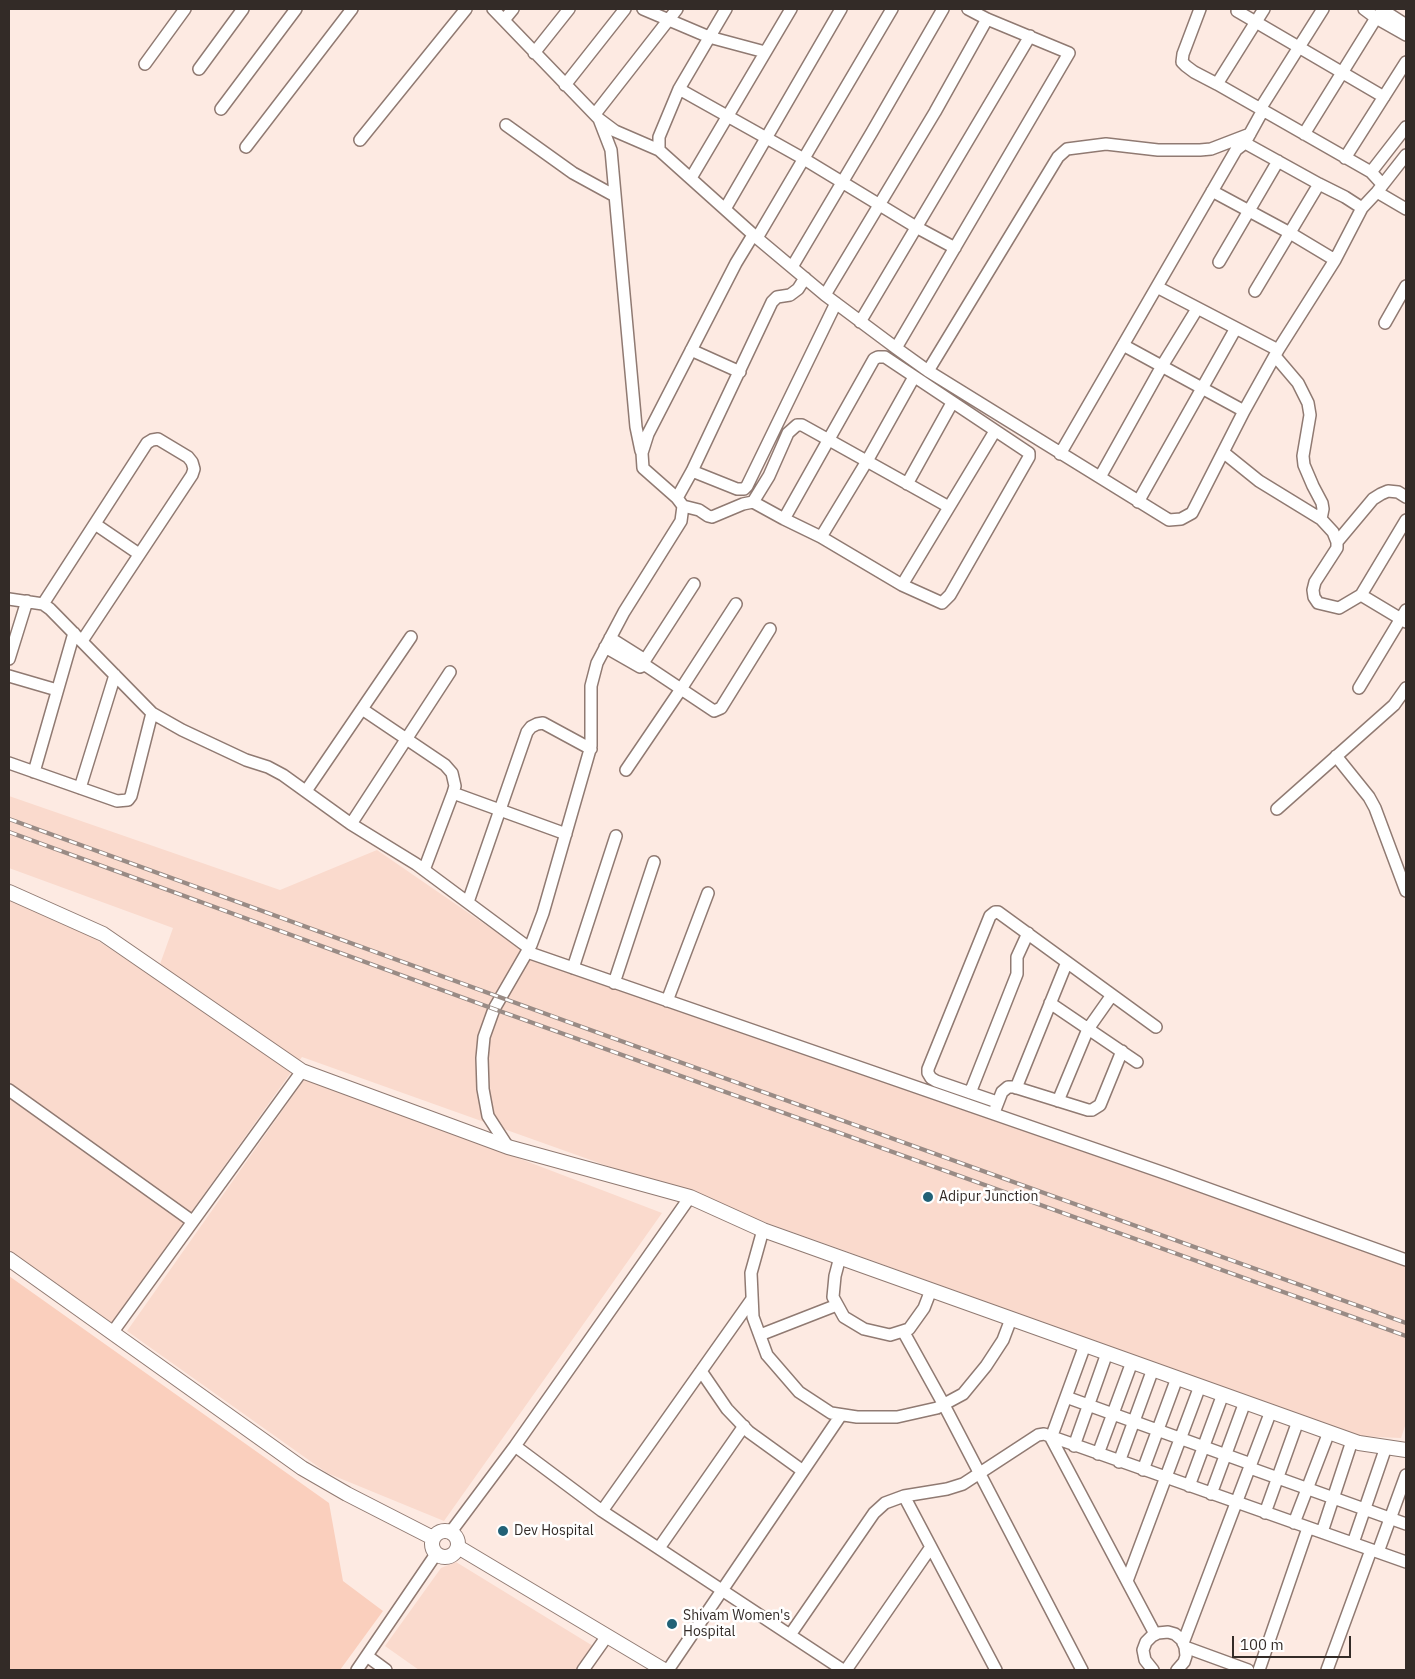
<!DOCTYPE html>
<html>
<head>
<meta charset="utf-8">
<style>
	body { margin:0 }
	#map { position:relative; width:1415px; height:1679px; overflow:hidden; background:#fdeae2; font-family:"IBM Plex Sans",sans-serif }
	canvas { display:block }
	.frame { position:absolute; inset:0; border:10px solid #332b27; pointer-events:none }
	.scale { position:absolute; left:1232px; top:1636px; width:119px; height:22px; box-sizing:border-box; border:2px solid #332b27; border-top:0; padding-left:6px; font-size:15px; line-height:18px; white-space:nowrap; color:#332b27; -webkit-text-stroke:4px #fff; paint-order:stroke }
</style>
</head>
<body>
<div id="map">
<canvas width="1415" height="1679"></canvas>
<div class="frame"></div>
<div class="scale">100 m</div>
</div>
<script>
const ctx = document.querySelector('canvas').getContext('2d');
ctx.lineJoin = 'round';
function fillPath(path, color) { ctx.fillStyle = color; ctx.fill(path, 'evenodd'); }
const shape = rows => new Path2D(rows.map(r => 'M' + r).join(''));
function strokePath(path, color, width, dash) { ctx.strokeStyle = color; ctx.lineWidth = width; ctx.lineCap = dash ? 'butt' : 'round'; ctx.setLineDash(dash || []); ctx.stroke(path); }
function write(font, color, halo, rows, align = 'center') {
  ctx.font = font + ' "IBM Plex Sans",sans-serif'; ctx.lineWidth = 5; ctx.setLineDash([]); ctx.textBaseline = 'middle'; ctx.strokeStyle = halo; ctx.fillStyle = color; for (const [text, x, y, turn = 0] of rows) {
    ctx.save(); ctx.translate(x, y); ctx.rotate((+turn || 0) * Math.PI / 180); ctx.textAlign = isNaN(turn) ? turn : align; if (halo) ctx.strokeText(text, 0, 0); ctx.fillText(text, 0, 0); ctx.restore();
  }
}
const built = shape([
	[9,796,280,890,377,850,502,936,921,1082,1406,1258,1406,1423,1401,1438,1355,1436,857,1255,302,1057,112,1323,9,1250,9,900,86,933,155,978,173,928,9,868],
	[306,1077,662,1213,444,1521,327,1473,127,1331],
	[456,1562,593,1646,576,1670,419,1670,385,1646,441,1568]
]);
const green = shape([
	[9,1276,329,1503,343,1581,383,1611,340,1670,9,1670]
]);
const minor = shape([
	[493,9,599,119,615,131,659,150],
	[643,9,709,37,765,52],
	[726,9,679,89,659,137,659,150,757,238,825,295,896,348,928,371,1169,520,1181,519,1192,513,1244,411,1278,350,1335,260,1362,208,1377,192,1406,155],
	[1200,9,1183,54,1182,62,1186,66,1194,72,1217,84,1371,172,1382,184],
	[1364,9,1376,18,1406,35],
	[1381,9,1406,25],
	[1237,11,1384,97],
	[504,20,513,9],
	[534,53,569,9],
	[145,64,185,9],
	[199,69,243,9],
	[1217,84,1264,9],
	[565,85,625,9],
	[679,89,804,159,916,227,955,248],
	[221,109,296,9],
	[1260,109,1323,9],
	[595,114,677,9],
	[599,119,611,150,636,427,641,451],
	[506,125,573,173,615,196],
	[1304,134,1376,18],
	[1247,139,1263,110],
	[360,140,466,9],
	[246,147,352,9],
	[1345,158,1406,62],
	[1371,172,1406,127],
	[691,178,791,9],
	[1212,191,1290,233,1335,260],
	[1377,192,1406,209],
	[725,209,841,9],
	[757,238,892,9],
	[1219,262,1278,161],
	[792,267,872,132,943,9],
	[1157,287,1278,350],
	[1255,291,1319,184],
	[825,295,935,112,987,19],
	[860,322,1030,36],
	[1385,323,1406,286],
	[1123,345,1244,411],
	[896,348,1069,53,987,19,968,9],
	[691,350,740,372],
	[1275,356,1298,383,1308,403,1310,415,1303,456,1304,465,1313,486,1322,503,1323,509,1321,519],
	[928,371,1058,157,1067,149,1106,144,1158,150,1200,150,1211,149,1250,134],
	[1223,452,1259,481,1321,519,1333,532,1337,542,1337,548,1315,582,1313,590,1314,597,1318,603,1339,608,1361,595],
	[1060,454,1236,150,1245,143,1319,184,1345,197,1362,208],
	[692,471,737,489,744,489,747,486,836,303],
	[1100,477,1162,366,1197,309],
	[907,484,952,403],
	[677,498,692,471,772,302,777,297,790,295,798,289,805,278],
	[753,502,769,476,788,433,797,425,802,425,829,440,949,507],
	[1138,502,1236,328],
	[683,506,699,510,708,516,712,517,743,504,753,502,784,519,821,537,902,585,942,603,950,595,1029,457,1029,453,885,357,878,357,874,359,784,519],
	[1406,520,1361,595,1406,622],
	[95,524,139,554],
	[821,537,867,461,914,377],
	[1337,542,1373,499,1381,494,1388,491,1398,492,1406,497],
	[902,585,995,431],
	[9,599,43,604,50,609,152,713,182,730,246,760,268,767,283,775,351,824,416,864,529,948],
	[43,604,147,443,152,440,158,439,188,457,192,462,194,469,192,475,82,641],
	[605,647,640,667,645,665,645,660,610,638],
	[9,659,27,601],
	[645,660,694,584],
	[645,665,681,689,736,604],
	[9,676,57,690],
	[1359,688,1406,610],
	[362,709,445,765,452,773,455,786,453,793,566,834],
	[1336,756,1369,797,1375,808,1406,891],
	[9,763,117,801,128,800,131,796,152,713],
	[626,770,681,689,714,711,721,708,770,629],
	[34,772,74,633],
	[80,788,115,675],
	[306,791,411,637],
	[1277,809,1394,705,1406,688],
	[351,824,450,672],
	[424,870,453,793],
	[468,902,527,732,531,727,537,724,543,723,591,749],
	[527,952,1167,1174,1406,1260],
	[573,968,616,836],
	[614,983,654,862],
	[667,1001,708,893],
	[1050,1003,1137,1062],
	[1016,1088,1067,962],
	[9,1090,192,1221],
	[970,1093,1017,974,1017,957,1028,933],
	[1058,1101,1088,1029,1112,995],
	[997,1102,936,1081,931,1078,928,1073,928,1069,990,916,995,912,998,912,1156,1027],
	[995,1110,1002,1092,1008,1087,1014,1087,1088,1110,1092,1110,1100,1105,1122,1051],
	[508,1147,488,1116,483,1089,482,1058,484,1037,494,1009,531,945,543,913,591,746,591,686,597,663,624,612,681,521,683,506,677,498,643,468,642,453,648,434,736,263,753,235],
	[763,1230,751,1273,753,1317,767,1355,799,1392,831,1413,857,1417,897,1417,937,1408,963,1394,986,1366,1003,1340,1011,1319],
	[840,1257,835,1276,833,1297,844,1317,864,1329,890,1335,909,1329,924,1308,931,1290],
	[903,1331,944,1405,1082,1670],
	[112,1333,302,1071],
	[760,1335,837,1305],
	[701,1371,727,1409,749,1432,803,1471],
	[1066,1397,1251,1464],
	[1051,1438,1155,1634],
	[1051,1438,1085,1345],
	[515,1446,602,1511,843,1670],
	[1074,1446,1107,1353],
	[1098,1454,1132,1362],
	[1119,1462,1153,1369],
	[1250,1468,1406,1524],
	[1143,1470,1177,1378],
	[1189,1486,1223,1394],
	[1211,1494,1245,1402],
	[904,1496,996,1670],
	[602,1511,752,1299],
	[1265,1513,1298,1421],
	[1294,1523,1329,1432],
	[1322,1532,1352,1441],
	[450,1533,515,1446,690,1197],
	[1353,1543,1386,1447],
	[659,1548,744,1426],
	[1378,1552,1406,1475],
	[1127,1581,1200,1386],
	[790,1635,874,1513,885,1503,904,1496,947,1489,963,1484,1038,1435,1044,1434,1406,1562],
	[1183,1643,1271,1411],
	[1185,1647,1248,1670],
	[367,1656,386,1670],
	[357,1670,436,1554],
	[583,1670,607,1636],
	[668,1670,841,1415],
	[846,1670,931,1547],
	[1153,1670,1145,1660,1143,1650,1146,1642,1152,1636,1158,1633,1168,1632,1175,1634,1182,1640,1185,1647,1186,1656,1184,1662,1177,1670],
	[1259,1670,1308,1528],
	[1327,1670,1371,1550]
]);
const major = shape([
	[9,892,103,934,302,1071,508,1147,690,1197,763,1230,1359,1443,1406,1450],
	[9,1259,302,1468,347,1494,433,1538],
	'432 1544a13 13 0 1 1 26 0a13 13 0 1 1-26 0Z',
	[458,1547,664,1670]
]);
const rail = shape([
	[9,819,571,1023,1406,1323],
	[9,832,494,1009,1406,1336]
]);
const markers = [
	[928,1197,6,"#216176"],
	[503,1531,6,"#216176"],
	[672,1624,6,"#216176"]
];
const poiNames = [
	["Adipur Junction",939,1197],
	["Dev Hospital",514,1531],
	["Shivam Women's",683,1616],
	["Hospital",683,1632]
];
fillPath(built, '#fadacd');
fillPath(green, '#facfbd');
strokePath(minor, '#907a72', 14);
strokePath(major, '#907a72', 16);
strokePath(minor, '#fff', 11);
strokePath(major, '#fff', 14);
strokePath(rail, '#998b85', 4.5);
strokePath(rail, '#fff', 2.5, [8]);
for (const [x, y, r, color] of markers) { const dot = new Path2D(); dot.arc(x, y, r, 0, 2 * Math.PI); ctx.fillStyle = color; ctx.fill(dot); strokePath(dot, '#fff', 2); }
write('14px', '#332b27', '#fff', poiNames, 'left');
</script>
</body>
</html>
